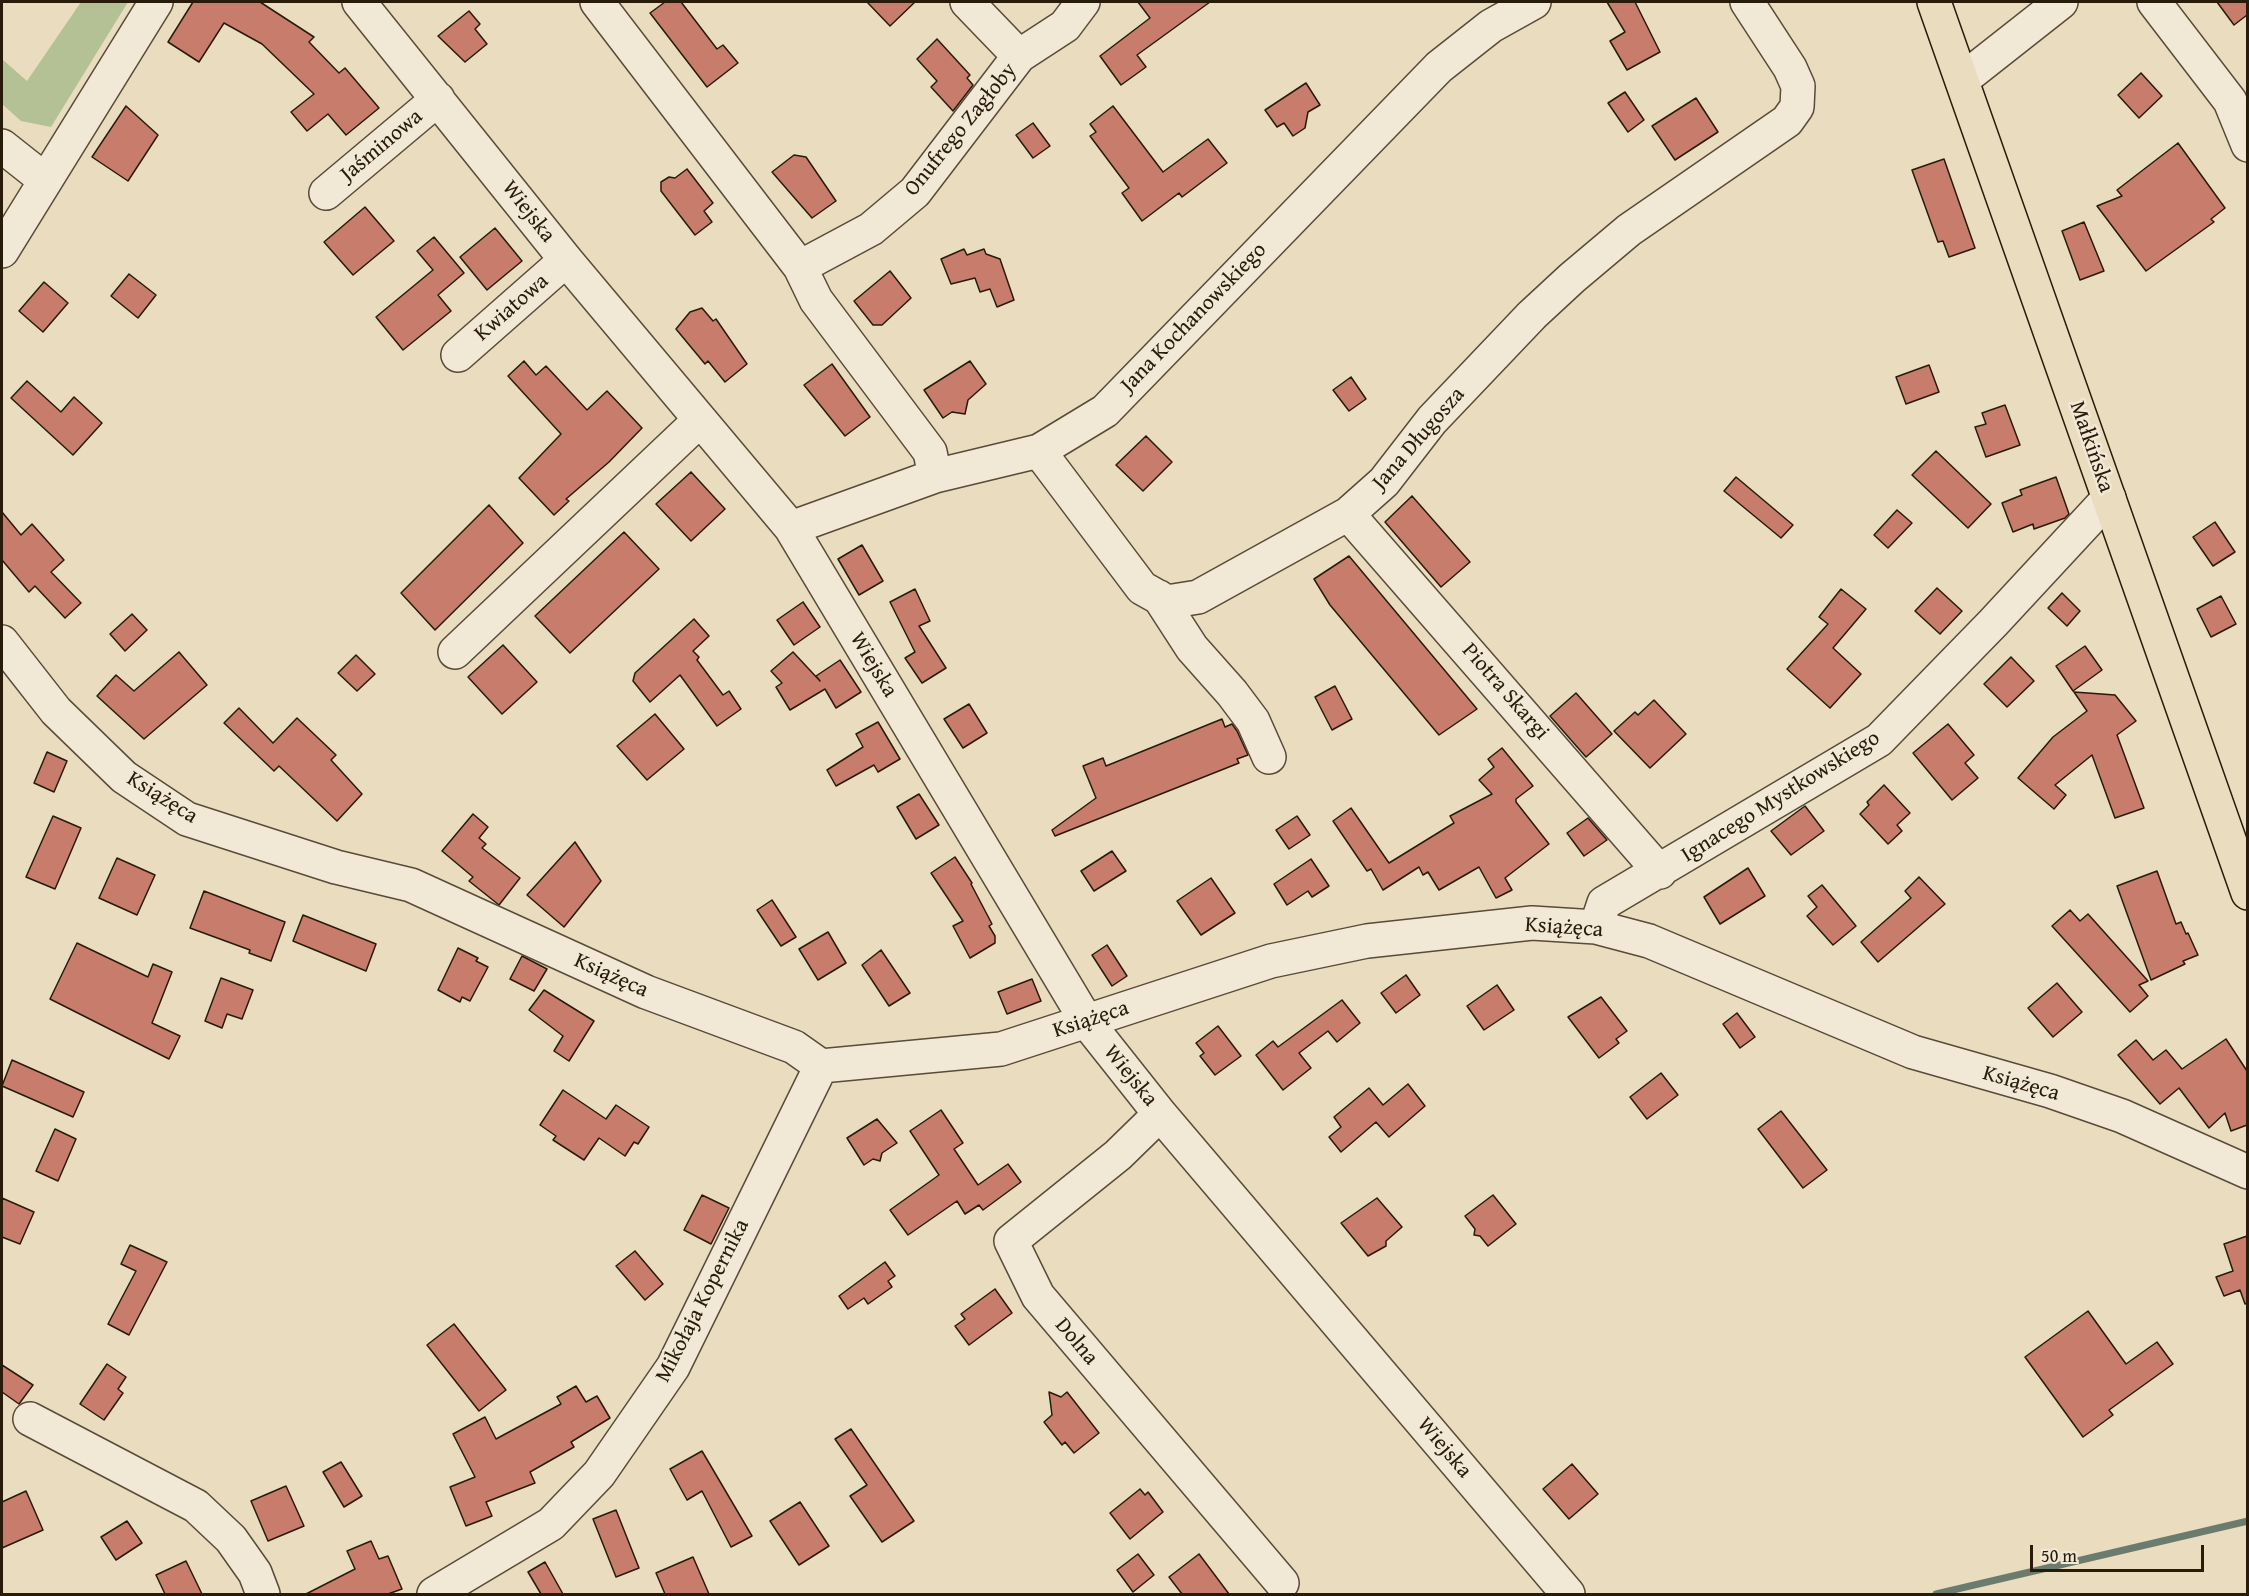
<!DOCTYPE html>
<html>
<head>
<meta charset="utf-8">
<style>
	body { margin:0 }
	#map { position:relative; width:2249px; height:1596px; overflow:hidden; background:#e9dcbf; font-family:"Gentium Book Plus",serif }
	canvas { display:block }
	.frame { position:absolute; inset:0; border:3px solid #281b0a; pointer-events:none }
	.scale { position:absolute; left:2030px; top:1545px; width:174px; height:27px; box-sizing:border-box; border:3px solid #281b0a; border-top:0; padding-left:8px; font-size:18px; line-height:21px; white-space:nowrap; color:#281b0a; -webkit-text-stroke:4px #f1e8d5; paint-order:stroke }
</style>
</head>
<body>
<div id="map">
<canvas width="2249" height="1596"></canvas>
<div class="frame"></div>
<div class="scale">50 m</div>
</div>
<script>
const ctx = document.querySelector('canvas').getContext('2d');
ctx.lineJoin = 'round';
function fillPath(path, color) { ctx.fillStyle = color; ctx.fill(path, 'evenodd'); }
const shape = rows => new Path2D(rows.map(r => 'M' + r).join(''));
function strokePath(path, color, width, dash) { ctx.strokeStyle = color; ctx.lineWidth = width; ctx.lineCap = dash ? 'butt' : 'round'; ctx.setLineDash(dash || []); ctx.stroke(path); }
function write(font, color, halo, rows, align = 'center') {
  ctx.font = font + ' "Gentium Book Plus",serif'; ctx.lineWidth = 5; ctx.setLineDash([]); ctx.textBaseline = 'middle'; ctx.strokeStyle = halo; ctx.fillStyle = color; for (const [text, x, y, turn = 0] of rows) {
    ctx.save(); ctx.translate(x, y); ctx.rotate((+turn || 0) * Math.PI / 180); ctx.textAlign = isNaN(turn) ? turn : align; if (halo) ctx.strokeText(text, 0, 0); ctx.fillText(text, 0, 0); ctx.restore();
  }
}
const green = shape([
	[81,2,128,2,51,127,21,121,2,104,2,59,27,81]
]);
const stream = shape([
	[1936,1594,2248,1521]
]);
const building = shape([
	[193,2,260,2,314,37,309,42,339,73,345,68,379,108,346,135,328,114,307,131,291,112,314,94,262,44,224,23,199,62,168,42,193,2],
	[665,2,681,2,717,49,723,45,738,63,707,87,650,13,665,2],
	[867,2,915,2,890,26,867,2],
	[1138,2,1210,2,1137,55,1146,67,1121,85,1100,56,1150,18,1138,2],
	[1607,2,1635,2,1660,52,1627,70,1610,41,1625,32,1607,2],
	[2217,2,2247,2,2247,15,2234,25,2217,2],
	[469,11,480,24,475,29,487,44,465,62,438,36,469,11],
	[937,39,970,75,967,78,973,85,953,111,931,87,937,81,917,59,937,39],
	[2141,73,2162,96,2139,118,2118,95,2141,73],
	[1306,83,1320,105,1308,112,1305,128,1293,136,1284,123,1277,127,1265,110,1306,83],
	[1625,92,1644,120,1628,132,1608,103,1625,92],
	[1696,98,1718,132,1675,160,1652,126,1696,98],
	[126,106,158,135,128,181,92,157,126,106],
	[1113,106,1163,172,1208,139,1227,163,1182,197,1179,193,1142,221,1122,193,1129,188,1090,136,1096,132,1090,124,1113,106],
	[1033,123,1050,146,1033,158,1016,135,1033,123],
	[2178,143,2225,208,2211,219,2214,222,2146,271,2097,206,2122,196,2117,190,2178,143],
	[794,155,806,157,836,201,812,218,772,172,794,155],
	[1944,159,1975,248,1949,257,1943,241,1938,242,1912,170,1944,159],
	[687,169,713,203,704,211,712,222,695,235,661,191,661,182,669,177,675,178,687,169],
	[365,207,394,241,353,275,324,242,365,207],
	[2084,222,2104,271,2080,280,2062,231,2084,222],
	[495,228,522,261,487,290,460,257,495,228],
	[434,237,464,273,438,295,451,311,403,350,376,317,433,270,417,251,434,237],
	[964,249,967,255,984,249,986,254,1000,259,1014,300,997,307,990,289,980,292,975,278,951,284,941,259,964,249],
	[890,271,911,298,882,325,873,325,854,301,890,271],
	[129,274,156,295,138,318,111,296,129,274],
	[44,282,68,303,43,332,19,311,44,282],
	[702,308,713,321,716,319,747,364,725,382,708,361,705,364,676,329,690,312,702,308],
	[524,361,536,375,546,366,587,410,607,391,642,428,609,462,566,499,569,501,554,515,519,478,561,434,508,376,524,361],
	[970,361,986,384,968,400,965,414,952,412,943,418,924,390,970,361],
	[832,364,870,417,845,436,804,385,832,364],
	[1929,365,1939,392,1906,404,1896,377,1929,365],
	[1351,377,1366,399,1349,411,1333,390,1351,377],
	[27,381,61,412,74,397,102,423,73,455,11,398,27,381],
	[2005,405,2020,445,1986,457,1975,427,1986,424,1982,413,2005,405],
	[1146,436,1172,462,1143,491,1116,465,1146,436],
	[1936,451,1991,504,1968,528,1912,475,1936,451],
	[691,472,725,509,691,541,656,504,691,472],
	[1736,477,1793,525,1781,538,1724,491,1736,477],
	[2056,477,2069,514,2065,518,2034,529,2033,524,2013,532,2002,503,2022,495,2020,490,2056,477],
	[1412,496,1470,562,1441,587,1385,522,1412,496],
	[489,505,523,543,435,630,401,593,489,505],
	[1897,510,1912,523,1888,548,1874,535,1897,510],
	[2,512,21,535,32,524,64,560,51,572,81,603,65,618,35,586,29,592,2,560,2,512],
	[2215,522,2235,552,2213,566,2193,537,2215,522],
	[624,532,659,569,570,653,535,616,624,532],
	[862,545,883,581,859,595,838,559,862,545],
	[1349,556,1477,709,1439,735,1330,605,1314,579,1349,556],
	[1937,588,1962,611,1940,634,1915,611,1937,588],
	[915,589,930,621,919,626,946,668,922,683,905,658,915,652,890,602,915,589],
	[1841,589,1866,609,1833,648,1861,674,1830,708,1787,669,1828,624,1819,617,1841,589],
	[2062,593,2080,611,2067,626,2048,608,2062,593],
	[2221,596,2236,624,2211,637,2197,609,2221,596],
	[803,602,820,627,794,645,777,620,803,602],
	[132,614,147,630,125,651,110,634,132,614],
	[694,619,709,636,693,651,699,657,697,660,723,695,729,691,741,709,717,726,680,675,650,702,633,681,635,673,694,619],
	[503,645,537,682,502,714,468,677,503,645],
	[2085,646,2102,670,2073,691,2056,666,2085,646],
	[179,652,207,685,144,739,97,696,116,675,134,691,179,652],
	[793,652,820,681,816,676,840,660,861,692,836,708,825,689,790,710,776,687,782,683,771,671,793,652],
	[356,655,375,674,357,691,338,673,356,655],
	[2011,657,2034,681,2007,707,1984,684,2011,657],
	[1335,686,1352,719,1332,730,1315,697,1335,686],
	[2074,692,2115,695,2136,721,2117,735,2144,808,2115,818,2092,755,2055,785,2066,795,2054,809,2018,778,2053,737,2087,711,2074,692],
	[1576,693,1612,734,1586,757,1550,716,1576,693],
	[1654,700,1686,734,1650,768,1614,731,1635,712,1638,715,1654,700],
	[969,704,987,733,963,748,944,719,969,704],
	[239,708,273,743,297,718,336,755,331,760,362,794,337,821,279,766,274,771,224,723,239,708],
	[655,714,684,749,647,780,617,746,655,714],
	[1222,719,1225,727,1232,724,1237,731,1248,755,1237,759,1239,763,1055,836,1052,830,1096,798,1083,766,1103,758,1106,766,1222,719],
	[878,722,900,759,878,772,874,765,836,786,827,770,863,747,856,734,878,722],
	[1948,724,1974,755,1965,763,1978,778,1952,800,1913,753,1948,724],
	[1502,748,1533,786,1516,799,1516,802,1549,844,1505,878,1512,890,1496,898,1479,867,1439,890,1428,872,1423,875,1419,867,1383,890,1371,869,1367,871,1333,821,1351,808,1389,863,1454,823,1450,816,1492,794,1479,780,1494,767,1488,759,1502,748],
	[47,752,67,761,54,792,34,783,47,752],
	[1884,785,1910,813,1897,825,1902,831,1888,844,1860,814,1869,805,1867,802,1884,785],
	[919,794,939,825,916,839,897,807,919,794],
	[1805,806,1824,831,1791,855,1771,831,1805,806],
	[473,814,488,827,479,838,486,844,482,848,520,878,499,905,469,881,473,877,442,851,473,814],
	[53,816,81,828,55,889,26,877,53,816],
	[1297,816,1310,835,1289,849,1276,830,1297,816],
	[1588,818,1607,840,1584,856,1567,833,1588,818],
	[575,842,601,881,564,927,527,895,575,842],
	[1112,851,1126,871,1094,891,1081,871,1112,851],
	[955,857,972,883,971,884,992,924,989,926,995,936,995,943,970,958,953,926,963,921,931,873,955,857],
	[117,858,155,875,137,915,99,898,117,858],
	[1311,859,1329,886,1312,897,1308,891,1287,905,1274,884,1311,859],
	[1748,868,1765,896,1720,924,1704,897,1748,868],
	[2157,871,2176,924,2181,922,2186,934,2188,933,2198,955,2183,961,2185,964,2151,980,2117,886,2157,871],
	[1919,877,1945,904,1878,962,1861,942,1911,898,1905,891,1919,877],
	[1211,878,1235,913,1201,935,1177,901,1211,878],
	[1822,885,1856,926,1833,945,1807,916,1817,907,1808,896,1822,885],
	[204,891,285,922,271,961,249,953,250,950,190,928,204,891],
	[772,900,796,937,781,946,757,910,772,900],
	[2070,910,2080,921,2088,914,2148,981,2139,985,2148,996,2130,1012,2052,926,2070,910],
	[303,915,376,944,366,971,293,941,303,915],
	[828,932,846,963,818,980,799,949,828,932],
	[77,943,148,977,153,964,172,972,152,1023,180,1036,169,1059,50,999,77,943],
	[1107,945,1127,976,1112,986,1092,955,1107,945],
	[458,948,478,958,476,961,488,967,470,1001,462,997,460,1002,438,990,458,948],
	[881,950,910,993,889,1006,862,965,881,950],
	[522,956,547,969,534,991,510,979,522,956],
	[1406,975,1420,995,1396,1013,1381,993,1406,975],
	[221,978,253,990,242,1019,227,1014,222,1028,205,1021,221,978],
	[1032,979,1041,1001,1007,1014,998,992,1032,979],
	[2057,983,2082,1012,2053,1037,2028,1008,2057,983],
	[1497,985,1514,1010,1484,1030,1467,1006,1497,985],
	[544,990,594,1021,569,1061,554,1051,563,1036,529,1010,544,990],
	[1601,997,1627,1031,1616,1039,1619,1043,1599,1058,1568,1017,1601,997],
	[1342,1000,1360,1023,1337,1042,1328,1031,1299,1053,1311,1068,1283,1090,1256,1055,1273,1041,1278,1047,1342,1000],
	[1737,1013,1755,1037,1740,1048,1723,1024,1737,1013],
	[1218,1026,1241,1056,1215,1075,1200,1056,1204,1053,1196,1043,1218,1026],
	[2226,1039,2247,1071,2247,1125,2231,1131,2225,1113,2209,1128,2179,1088,2160,1104,2118,1055,2136,1040,2153,1060,2166,1050,2182,1069,2226,1039],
	[12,1060,84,1092,73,1117,2,1086,12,1060],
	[1661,1073,1678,1095,1647,1119,1630,1097,1661,1073],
	[1408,1084,1425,1106,1389,1137,1376,1122,1341,1152,1329,1137,1341,1127,1334,1117,1369,1088,1383,1105,1408,1084],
	[563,1090,606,1119,616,1105,649,1127,638,1144,634,1142,625,1156,599,1138,584,1160,553,1140,556,1136,540,1125,563,1090],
	[941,1110,963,1143,954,1149,978,1185,1008,1164,1021,1182,983,1210,979,1205,965,1214,957,1201,908,1235,890,1210,939,1175,910,1131,941,1110],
	[1781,1111,1827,1170,1803,1188,1758,1129,1781,1111],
	[877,1119,897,1143,882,1153,880,1161,873,1159,864,1165,847,1138,877,1119],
	[55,1129,76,1139,58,1181,36,1171,55,1129],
	[702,1195,729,1208,711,1244,684,1230,702,1195],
	[1493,1195,1516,1224,1488,1246,1480,1236,1474,1235,1475,1229,1465,1216,1493,1195],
	[2,1198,34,1212,20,1244,2,1237,2,1198],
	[1377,1198,1402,1227,1386,1241,1386,1246,1368,1256,1341,1223,1377,1198],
	[2247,1236,2247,1303,2245,1304,2240,1290,2224,1296,2216,1277,2233,1271,2224,1244,2247,1236],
	[130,1245,167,1262,129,1335,108,1324,136,1271,121,1264,130,1245],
	[635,1251,663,1284,645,1300,616,1266,635,1251],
	[885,1262,895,1276,888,1281,892,1287,868,1304,864,1298,848,1309,839,1296,885,1262],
	[995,1289,1012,1313,969,1345,955,1326,965,1319,961,1314,995,1289],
	[2088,1311,2126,1364,2157,1342,2173,1364,2109,1410,2113,1415,2083,1437,2025,1357,2088,1311],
	[454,1324,506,1390,479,1411,427,1345,454,1324],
	[107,1364,126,1377,118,1389,123,1393,104,1420,80,1404,107,1364],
	[2,1365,33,1385,19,1404,2,1392,2,1365],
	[576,1386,586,1402,597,1396,610,1418,571,1442,574,1447,530,1472,535,1483,486,1502,492,1516,466,1526,450,1487,475,1477,453,1434,485,1417,496,1439,561,1404,557,1397,576,1386],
	[1049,1392,1061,1397,1067,1392,1099,1433,1074,1453,1065,1442,1062,1445,1044,1422,1052,1415,1049,1392],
	[851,1429,914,1521,882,1542,850,1496,867,1485,835,1439,851,1429],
	[702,1451,752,1536,731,1547,702,1491,687,1500,670,1469,702,1451],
	[341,1462,362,1496,344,1507,323,1472,341,1462],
	[1572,1464,1598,1494,1569,1519,1543,1489,1572,1464],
	[286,1486,304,1526,268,1541,251,1501,286,1486],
	[1140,1489,1145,1495,1148,1492,1163,1512,1130,1539,1110,1513,1140,1489],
	[26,1491,43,1530,2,1548,2,1502,26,1491],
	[800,1502,829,1546,799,1565,770,1521,800,1502],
	[616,1510,639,1568,616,1577,593,1519,616,1510],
	[127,1521,142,1543,116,1560,101,1537,127,1521],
	[371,1541,379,1559,388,1556,402,1589,388,1594,306,1594,355,1569,347,1551,371,1541],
	[1138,1554,1154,1575,1133,1592,1117,1570,1138,1554],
	[1199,1554,1229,1594,1182,1594,1169,1577,1199,1554],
	[693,1557,709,1594,665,1594,656,1573,693,1557],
	[186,1561,202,1594,165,1594,156,1575,186,1561],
	[545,1562,563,1594,541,1594,528,1572,545,1562]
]);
const minor = shape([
	[359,2,566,260,791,528,1087,1022,1160,1114,1568,1594],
	[597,2,800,267,816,300,930,452,935,476],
	[967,2,1019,56],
	[2154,2,2230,101,2248,145],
	[1962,80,2061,2],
	[2,146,45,180],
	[326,193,438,99],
	[2,251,156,2],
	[800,267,871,229,915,192,1019,56,1065,26,1083,2],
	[458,355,566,260],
	[1039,451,1142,588,1167,602,1198,597,1348,514,1384,482,1432,420,1532,315,1572,278,1629,230,1787,121,1797,107,1798,86,1790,68,1747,2],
	[1348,514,1660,872],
	[791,528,935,476,1039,451,1105,411,1439,67,1491,26,1534,2],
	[1159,597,1192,648,1232,693,1253,721,1269,757],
	[2,642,56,711,124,777,187,819,336,867,411,885,646,992,794,1047,821,1066,1001,1049,1271,961,1367,941,1532,923,1596,927,1649,941,1913,1052,2050,1091,2122,1116,2248,1172],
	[455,652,700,420],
	[1596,927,1604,903,1879,740,1993,623,2109,498],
	[1160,1114,1118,1155,1011,1241,1038,1296,1282,1583],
	[30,1419,196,1506,231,1539,255,1573,263,1594],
	[434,1594,551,1524,599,1474,673,1367,821,1066]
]);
const major = shape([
	[1934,2,2248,893]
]);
const streetNames = [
	["Onufrego Zagłoby",961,130,-51],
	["Jaśminowa",382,146,-40],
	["Wiejska",528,212,52],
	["Kwiatowa",512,308,-41],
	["Jana Kochanowskiego",1194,318,-46],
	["Jana Długosza",1419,439,-49],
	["Małkińska",2091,447,71],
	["Wiejska",873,665,59],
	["Piotra Skargi",1505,692,49],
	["Ignacego Mystkowskiego",1781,797,-32],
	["Książęca",162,798,32],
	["Książęca",1564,928,4],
	["Książęca",611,976,24],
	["Książęca",1091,1020,-18],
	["Wiejska",1130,1076,51],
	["Książęca",2021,1084,16],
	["Mikołaja Kopernika",703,1301,-63],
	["Dolna",1076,1342,50],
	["Wiejska",1444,1448,50]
];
fillPath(green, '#b3c195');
strokePath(stream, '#6b7c6f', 7);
fillPath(building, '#c77c6c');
strokePath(building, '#281b0a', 1.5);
strokePath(minor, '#584b37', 36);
strokePath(major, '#281b0a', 36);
strokePath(minor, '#f1e8d5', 33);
strokePath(major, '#e9dcbf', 33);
write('22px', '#281b0a', '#f1e8d5', streetNames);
</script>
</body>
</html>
